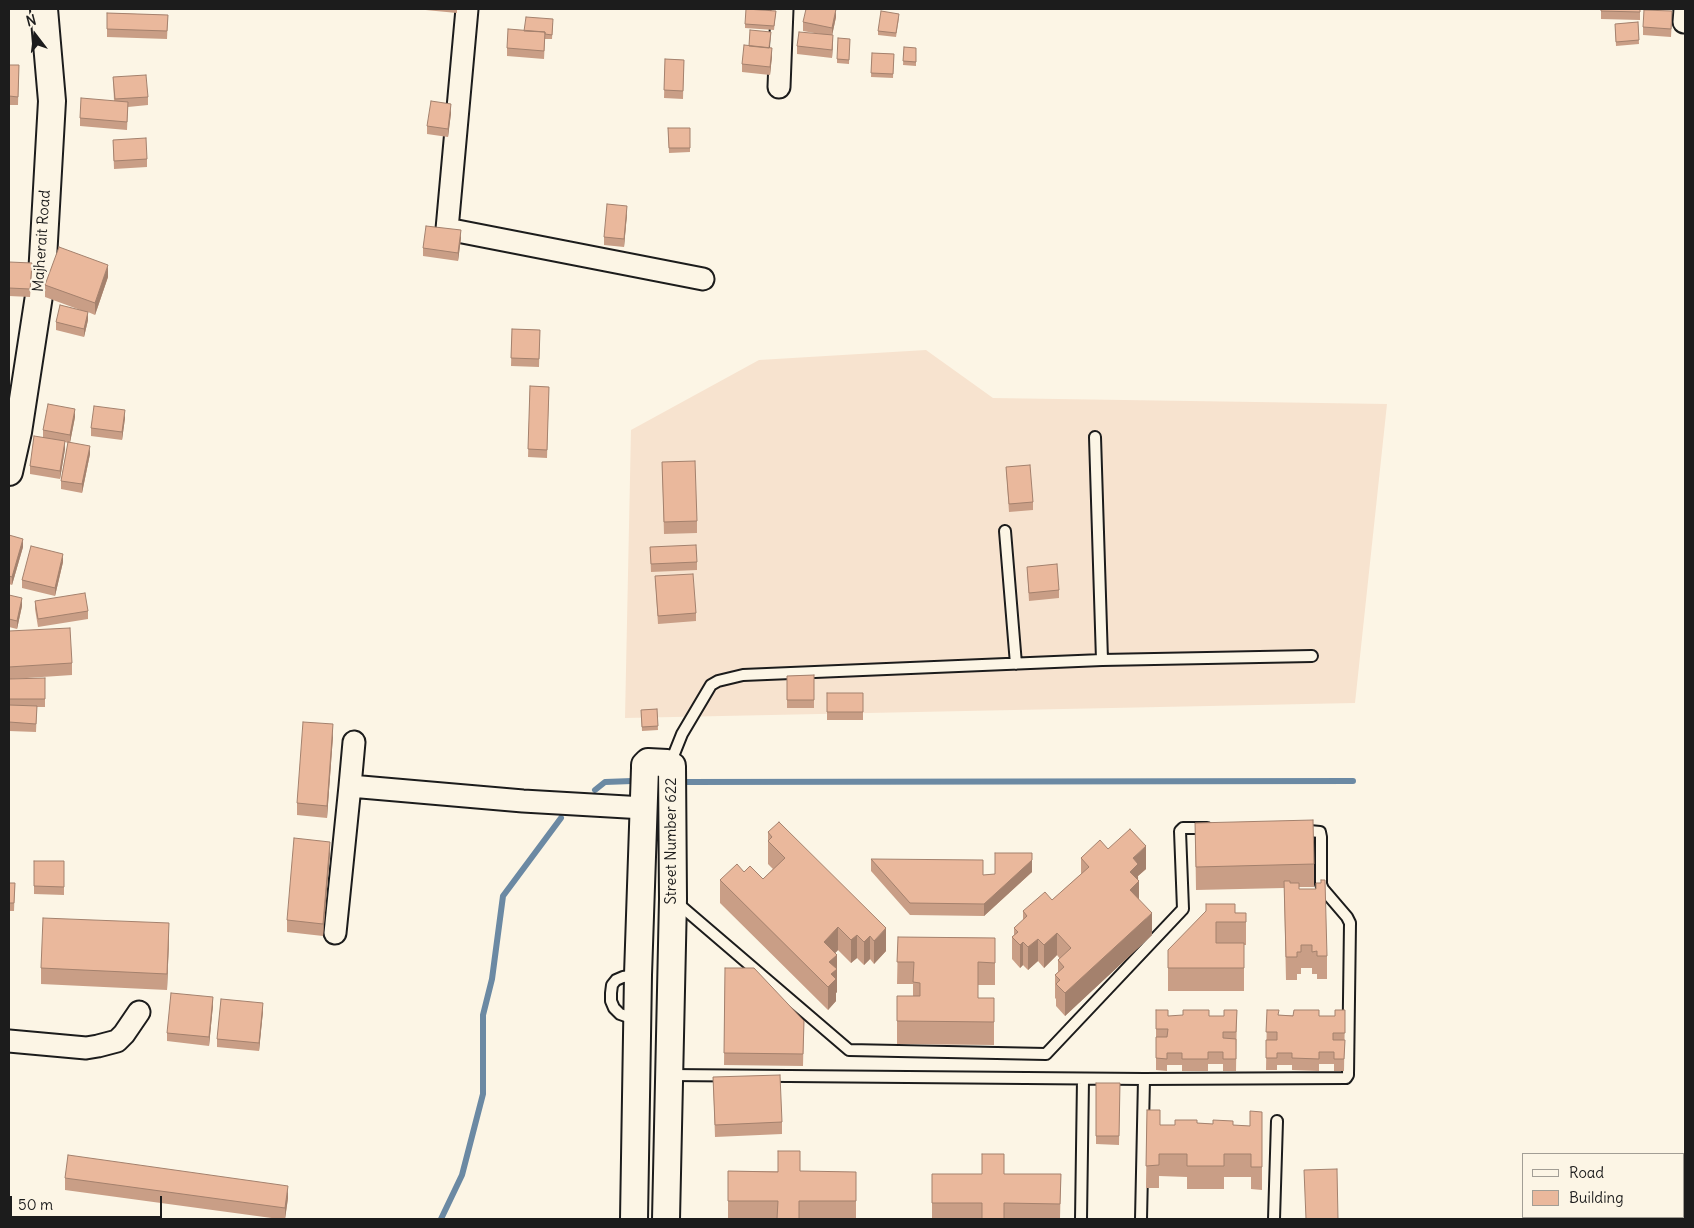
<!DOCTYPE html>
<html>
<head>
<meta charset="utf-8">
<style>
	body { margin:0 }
	#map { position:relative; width:1694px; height:1228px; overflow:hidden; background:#fcf5e5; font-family:Delius,sans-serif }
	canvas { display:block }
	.frame { position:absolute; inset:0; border:10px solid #1c1c1c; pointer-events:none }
	.legend { position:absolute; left:1522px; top:1153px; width:162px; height:65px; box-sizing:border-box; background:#fcf5e5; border:1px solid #a29e95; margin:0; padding:6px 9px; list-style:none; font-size:15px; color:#1c1c1c }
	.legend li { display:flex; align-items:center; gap:10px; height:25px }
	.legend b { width:25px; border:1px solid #a29e95 }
	.north { position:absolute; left:10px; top:10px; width:50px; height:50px; -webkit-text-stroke:4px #fcf5e5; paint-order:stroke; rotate:345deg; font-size:14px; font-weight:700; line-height:20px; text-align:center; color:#1c1c1c }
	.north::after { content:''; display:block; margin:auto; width:18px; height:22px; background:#1c1c1c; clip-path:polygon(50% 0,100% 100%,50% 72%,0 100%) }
	.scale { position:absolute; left:10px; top:1196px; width:152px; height:22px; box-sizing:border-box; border:2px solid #1c1c1c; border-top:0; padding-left:6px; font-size:15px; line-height:18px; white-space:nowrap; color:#1c1c1c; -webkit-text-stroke:4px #fcf5e5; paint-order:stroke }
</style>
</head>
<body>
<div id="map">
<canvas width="1694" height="1228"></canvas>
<div class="frame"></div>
<ul class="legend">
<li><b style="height:6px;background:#fcf5e5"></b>Road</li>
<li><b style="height:14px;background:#eab89c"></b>Building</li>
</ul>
<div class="north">N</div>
<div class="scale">50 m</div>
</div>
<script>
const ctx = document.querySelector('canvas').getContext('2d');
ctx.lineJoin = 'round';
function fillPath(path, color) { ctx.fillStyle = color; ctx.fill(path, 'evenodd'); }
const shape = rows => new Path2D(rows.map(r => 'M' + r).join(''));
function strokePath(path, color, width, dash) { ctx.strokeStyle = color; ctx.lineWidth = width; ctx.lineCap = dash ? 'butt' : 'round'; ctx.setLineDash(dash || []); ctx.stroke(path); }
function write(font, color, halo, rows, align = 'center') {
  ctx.font = font + ' Delius,sans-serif'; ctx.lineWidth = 4.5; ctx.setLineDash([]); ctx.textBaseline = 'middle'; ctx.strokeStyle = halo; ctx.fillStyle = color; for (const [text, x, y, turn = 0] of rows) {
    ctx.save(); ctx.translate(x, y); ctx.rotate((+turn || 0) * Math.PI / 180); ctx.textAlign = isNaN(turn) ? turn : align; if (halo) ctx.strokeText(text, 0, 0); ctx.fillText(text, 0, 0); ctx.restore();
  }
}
const built = shape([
	[926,350,993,398,1387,404,1355,703,625,718,631,430,759,360]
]);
const stream = shape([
	[684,782,1353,781],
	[595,790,605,782,632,781],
	[441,1219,462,1175,483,1094,483,1015,492,979,503,896,561,818]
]);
const service = shape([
	[1095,437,1102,660],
	[1005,531,1016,664],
	[670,764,682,734,711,685,718,681,743,675,1102,660,1312,656],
	[675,901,849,1050,1046,1054,1183,909,1180,831,1183,828,1207,828],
	[637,1020,620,1014,614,1008,611,1001,611,993,612,985,616,980,623,977,637,975],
	[670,1075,1144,1079,1346,1078,1348,1075,1350,923,1347,917,1323,889,1321,884,1321,837,1320,832,1299,830],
	[1081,1219,1083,1079],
	[1141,1219,1144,1079],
	[1274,1219,1277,1121]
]);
const minor = shape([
	[467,9,447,229,703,279],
	[1684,22,1685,9],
	[779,87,782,9],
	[350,786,354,742],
	[335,933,350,786,523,801,644,808],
	[9,1041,86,1048,98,1046,117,1041,124,1034,139,1012]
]);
const tertiary = shape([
	[9,472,18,432,42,276,52,101,44,9],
	[634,1219,638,975,645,768,645,765,648,762,667,763,672,766,673,899,666,1219]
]);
const wall = shape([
	[415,9,457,9,457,13],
	[1601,9,1640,9,1640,20,1601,19],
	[776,11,774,30,745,28,745,24],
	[107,13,168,15,167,39,107,37],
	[836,17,832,35,833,43,832,58,797,54,797,46,820,34,803,31,803,22],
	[899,18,896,37,878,35,878,31],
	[1672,19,1671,37,1643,35,1643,27],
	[1638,22,1639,44,1616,46,1615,24],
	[553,23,552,39,545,39,544,59,507,56,507,48,524,31],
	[771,36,769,48,772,56,770,75,742,72,742,64,749,46],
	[850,39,849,64,837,63,837,59],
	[904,47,916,48,916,66,903,65],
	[872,53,894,54,893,78,871,77],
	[665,59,684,60,683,99,664,98],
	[9,65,19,65,18,105,9,105],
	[113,77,148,97,148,105,128,107,127,130,80,126,80,118,114,101],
	[451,113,448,137,427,134,427,126],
	[668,128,690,128,690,152,669,153],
	[113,140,147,159,147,167,114,169],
	[627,214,624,247,604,245,604,237],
	[461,238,458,261,423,256,423,248],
	[9,262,32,271,30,297,9,296],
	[108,277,95,315,88,312,88,320,84,337,56,330,56,322,83,311,45,297,45,285],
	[512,329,540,330,539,367,511,366],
	[530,386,549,387,547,458,528,457],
	[75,417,70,442,90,454,82,493,61,489,61,481,68,443,65,442,65,449,60,479,30,474,30,466,43,437,43,430],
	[125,418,122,440,91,436,91,428],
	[662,462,697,521,697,533,664,534],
	[1006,467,1033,502,1033,510,1009,512],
	[9,535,23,547,12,585,9,584],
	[650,547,697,562,697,570,651,572],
	[63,562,55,596,22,588,22,580],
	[1027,567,1059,590,1059,598,1029,601],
	[655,576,696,613,696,621,658,624],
	[9,595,22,606,17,629,9,627],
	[35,601,88,611,88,619,38,627,35,609],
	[9,631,72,663,72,675,12,679,45,678,45,707,37,707,36,732,9,731],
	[814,675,814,708,787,708,787,676],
	[827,693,863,693,863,720,827,720],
	[657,709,658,730,642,731,641,710],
	[333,736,327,818,297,815,297,803],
	[1195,823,1314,864,1314,887,1299,887,1299,889,1327,956,1327,979,1317,979,1317,974,1312,974,1312,968,1301,968,1301,974,1297,974,1297,980,1286,980,1284,888,1196,890],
	[768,832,886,951,874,964,870,959,864,965,857,958,851,963,838,950,835,953,837,955,837,992,836,993,836,1001,828,1010,720,903,720,880,744,872,763,879,773,869,768,864],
	[1108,849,1146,869,1138,876,1139,900,1152,935,1065,1016,1056,1006,1056,999,1055,998,1055,975,1058,972,1058,960,1060,959,1057,955,1044,968,1038,961,1028,970,1023,965,1020,968,1012,959,1012,937,1014,935,1014,928,1023,920,1023,911,1052,900,1081,874,1081,858],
	[1032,853,1032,872,984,916,910,915,871,871,871,859,983,875,995,874],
	[330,854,323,936,287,932,287,920],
	[34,861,64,861,64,895,34,894],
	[9,883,15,883,14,911,9,911],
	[1206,912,1246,913,1246,945,1244,945,1244,991,1168,991,1168,950],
	[898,937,995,938,995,985,978,985,978,998,994,998,994,1045,897,1044,897,996,913,996,913,984,897,984],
	[169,939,167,990,41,984,41,968],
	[725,968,804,1021,803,1066,724,1065],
	[213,1005,209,1046,167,1041,167,1033],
	[1156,1010,1168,1016,1224,1016,1237,1010,1236,1071,1223,1071,1223,1064,1208,1064,1208,1071,1182,1071,1182,1065,1167,1065,1167,1071,1156,1070],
	[1267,1010,1278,1015,1319,1016,1335,1016,1345,1010,1344,1071,1334,1071,1334,1064,1319,1064,1319,1071,1292,1070,1292,1065,1277,1065,1277,1070,1266,1070],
	[263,1011,259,1051,217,1047,217,1039],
	[713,1077,782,1122,782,1134,715,1137],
	[1096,1083,1120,1083,1119,1145,1096,1144],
	[1147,1110,1160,1125,1175,1125,1197,1123,1250,1126,1262,1112,1262,1190,1251,1189,1251,1177,1224,1177,1224,1189,1187,1189,1187,1177,1159,1176,1159,1188,1146,1188],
	[728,1171,856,1172,856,1219,728,1219],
	[932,1174,1061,1174,1060,1219,932,1219],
	[65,1178,288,1198,285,1219,279,1219,65,1190]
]);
const shadedWall = shape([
	[836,9,836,17,832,36,832,28],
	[833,35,833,43,832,58,832,50],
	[772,48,772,56,770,75,770,67],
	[451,104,451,113,448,137,448,129],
	[627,206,627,214,624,247,624,239],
	[461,230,461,238,458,261,458,253],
	[108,265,108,277,95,315,95,303],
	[88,312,88,320,84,337,84,329],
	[75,409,75,417,70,443,70,435],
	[125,410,125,418,122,440,122,432],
	[65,441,65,449,60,479,60,471],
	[90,446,90,454,82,493,82,484],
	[23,539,23,547,12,585,12,577],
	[63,554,63,562,55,596,55,588],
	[22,598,22,606,17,629,17,621],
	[333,724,333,736,327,818,327,806],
	[330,842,330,854,323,936,323,924],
	[1146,846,1146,869,1138,876,1138,882,1139,881,1139,904,1130,912,1130,872,1133,858],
	[1032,860,1032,872,984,916,984,904],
	[1152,913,1152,935,1065,1016,1065,993],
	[169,923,169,939,167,990,167,974],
	[838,927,838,950,824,965,824,942],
	[886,928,886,951,874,964,874,941],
	[1057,933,1057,955,1044,968,1044,945],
	[857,935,857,958,851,963,851,940],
	[870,936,870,959,864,965,864,942],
	[1038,939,1038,961,1028,970,1028,947],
	[1023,942,1023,965,1020,968,1020,945],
	[837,955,837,992,836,993,836,1001,828,1010,828,987,829,962],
	[213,997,213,1005,209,1046,209,1037],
	[263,1003,263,1011,259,1051,259,1043],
	[288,1186,288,1198,285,1219,285,1208]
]);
const building = shape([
	[746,9,776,11,774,26,745,24,746,9],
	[806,9,836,9,832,28,803,22,806,9],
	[1601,9,1640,9,1640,12,1601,11,1601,9],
	[1644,10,1672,11,1671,29,1643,27,1644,10],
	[881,11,899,14,896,33,878,31,881,11],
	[107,13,168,15,167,31,107,29,107,13],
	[526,17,553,19,552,35,545,34,545,32,524,31,526,17],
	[1638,22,1639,40,1616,42,1615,24,1638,22],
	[508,29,545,32,544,51,507,48,508,29],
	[750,30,771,32,769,48,749,46,750,30],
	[799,32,833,35,832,50,797,46,799,32],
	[838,38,850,39,849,60,837,59,838,38],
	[744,45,772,48,770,67,742,64,744,45],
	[904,47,916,48,916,62,903,61,904,47],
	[872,53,894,54,893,74,871,73,872,53],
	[665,59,684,60,683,91,664,90,665,59],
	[9,65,19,65,18,97,9,96,9,65],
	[146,75,148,97,115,99,113,77,146,75],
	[81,98,128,102,127,122,80,118,81,98],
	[431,101,451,104,448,129,427,126,431,101],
	[668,128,690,128,690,148,669,148,668,128],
	[146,138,147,159,114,161,113,140,146,138],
	[607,204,627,206,624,239,604,237,607,204],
	[426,226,461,230,458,253,423,248,426,226],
	[59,247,108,265,95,303,45,285,59,247],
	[9,262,32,263,30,289,9,288,9,262],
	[60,305,88,312,84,329,56,322,60,305],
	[512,329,540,330,539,359,511,358,512,329],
	[530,386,549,387,547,450,528,449,530,386],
	[48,404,75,409,70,435,43,430,48,404],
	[94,406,125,410,122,432,91,428,94,406],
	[34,436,65,441,60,471,30,466,34,436],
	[68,442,90,446,82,484,61,481,68,442],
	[695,461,697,521,664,522,662,462,695,461],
	[1030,465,1033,502,1009,504,1006,467,1030,465],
	[9,535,23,539,12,577,9,576,9,535],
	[696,545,697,562,651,564,650,547,696,545],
	[31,546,63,554,55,588,22,580,31,546],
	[1057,564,1059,590,1029,593,1027,567,1057,564],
	[693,574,696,613,658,616,655,576,693,574],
	[85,593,88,611,38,619,35,601,85,593],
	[9,595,22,598,17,621,9,619,9,595],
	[70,628,72,663,9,667,9,631,70,628],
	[814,675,814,700,787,700,787,676,814,675],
	[45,678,45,699,9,699,9,679,45,678],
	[827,693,863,693,863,712,827,712,827,693],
	[9,705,37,706,36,724,9,722,9,705],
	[657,709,658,726,642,727,641,710,657,709],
	[303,722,333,724,327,806,297,803,303,722],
	[1313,820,1314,864,1196,867,1195,823,1313,820],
	[779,822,886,928,874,941,870,936,864,942,857,935,851,940,838,927,824,942,837,955,829,962,837,969,831,974,836,979,828,987,720,880,737,864,744,872,750,866,763,879,785,858,768,841,772,837,768,832,779,822],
	[1130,829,1146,846,1133,858,1138,864,1130,872,1139,881,1130,890,1152,913,1065,993,1056,984,1060,980,1055,975,1064,967,1058,960,1071,948,1057,933,1044,945,1038,939,1028,947,1023,942,1020,945,1012,937,1018,932,1014,928,1027,916,1023,911,1045,892,1052,900,1089,867,1081,858,1100,840,1108,849,1130,829],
	[294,838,330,842,323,924,287,920,294,838],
	[995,853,1032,853,1032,860,984,904,910,903,871,859,983,860,983,875,995,874,995,853],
	[34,861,64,861,64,887,34,886,34,861],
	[1321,880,1325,880,1327,956,1317,956,1317,951,1312,952,1312,945,1301,945,1301,952,1297,952,1297,957,1286,957,1284,881,1290,881,1290,883,1299,883,1299,889,1316,889,1316,883,1321,883,1321,880],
	[9,883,15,883,14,903,9,903,9,883],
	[1206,904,1235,904,1235,913,1246,913,1246,922,1216,922,1216,943,1244,943,1244,968,1168,968,1168,950,1206,911,1206,904],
	[43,918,169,923,167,974,41,968,43,918],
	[898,937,995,938,995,963,978,962,978,998,994,998,994,1022,897,1021,897,996,920,996,920,983,913,982,914,962,897,962,898,937],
	[725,968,754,968,804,1021,803,1054,724,1053,725,968],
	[171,993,213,997,209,1037,167,1033,171,993],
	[221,999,263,1003,259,1043,217,1039,221,999],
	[1156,1010,1168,1010,1168,1016,1183,1015,1183,1010,1209,1010,1209,1016,1224,1016,1224,1010,1237,1010,1236,1032,1223,1032,1223,1038,1236,1039,1236,1059,1223,1059,1223,1052,1208,1052,1208,1059,1182,1059,1182,1053,1167,1053,1167,1059,1156,1058,1156,1037,1167,1037,1168,1029,1156,1029,1156,1010],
	[1267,1010,1279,1010,1278,1015,1293,1016,1294,1010,1319,1010,1319,1016,1335,1016,1335,1010,1345,1010,1345,1033,1333,1033,1333,1040,1345,1040,1344,1059,1334,1059,1334,1052,1319,1052,1319,1059,1292,1058,1292,1053,1277,1053,1277,1058,1266,1058,1266,1040,1277,1040,1277,1032,1266,1032,1267,1010],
	[780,1075,782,1122,715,1125,713,1077,780,1075],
	[1096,1083,1120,1083,1119,1136,1096,1136,1096,1083],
	[1147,1110,1160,1110,1160,1125,1175,1125,1175,1120,1197,1120,1197,1123,1213,1124,1213,1120,1233,1121,1233,1125,1250,1126,1250,1111,1262,1112,1262,1167,1251,1167,1251,1154,1224,1154,1224,1166,1187,1166,1187,1154,1159,1154,1159,1165,1146,1166,1147,1110],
	[778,1151,800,1151,800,1171,856,1172,856,1201,799,1201,799,1219,777,1219,778,1201,728,1201,728,1171,778,1172,778,1151],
	[982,1154,1004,1154,1004,1174,1061,1174,1060,1204,1004,1203,1004,1219,982,1219,982,1203,932,1203,932,1174,982,1174,982,1154],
	[68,1155,288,1186,285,1208,65,1178,68,1155],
	[1337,1169,1338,1219,1306,1219,1304,1170,1337,1169]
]);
const streetNames = [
	["Majherait Road",42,241,-86],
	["Street Number 622",672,841,-90]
];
fillPath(built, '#f7e3cf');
strokePath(stream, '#6b89a3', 6);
strokePath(service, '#1c1c1c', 14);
strokePath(minor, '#1c1c1c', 25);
strokePath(tertiary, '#1c1c1c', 30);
strokePath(service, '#fcf5e5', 10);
strokePath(minor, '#fcf5e5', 21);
strokePath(tertiary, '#fcf5e5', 26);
fillPath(wall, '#c99e86');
fillPath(shadedWall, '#a4816d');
fillPath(building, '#eab89c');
strokePath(building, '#a4816d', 1);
write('15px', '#1c1c1c', '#fcf5e5', streetNames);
</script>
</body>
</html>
